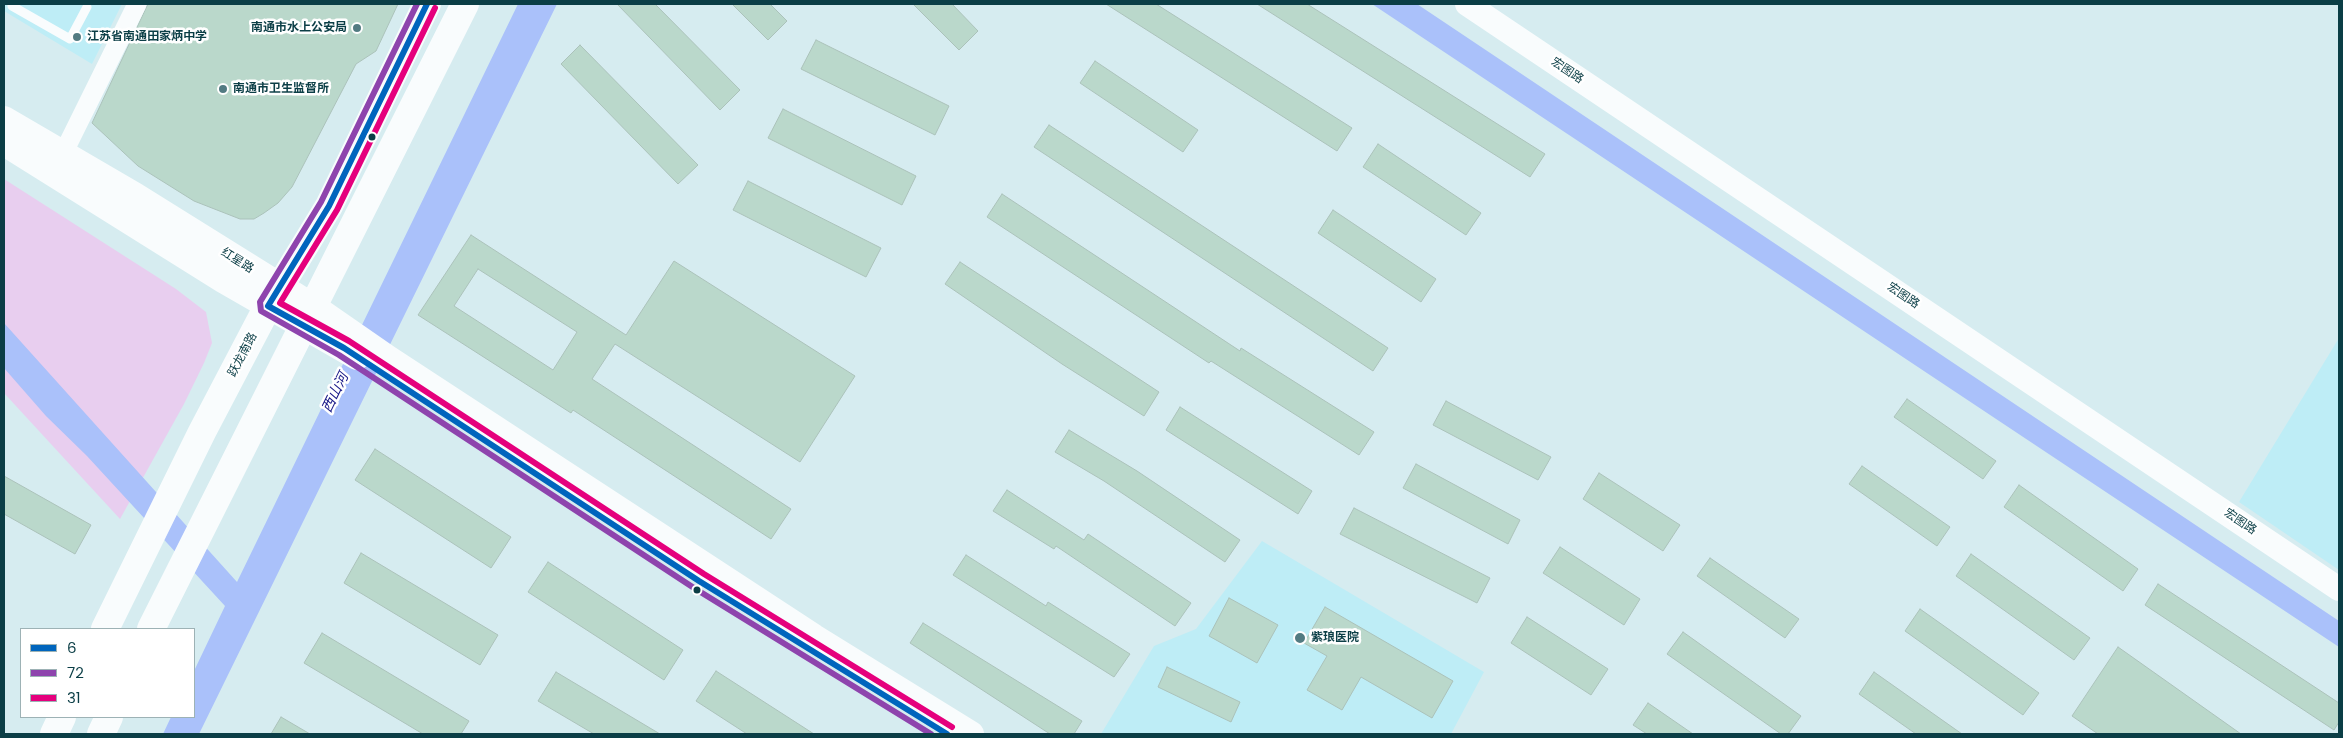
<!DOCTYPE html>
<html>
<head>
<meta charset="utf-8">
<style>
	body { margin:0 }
	#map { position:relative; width:2343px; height:738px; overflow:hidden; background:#d6ecf0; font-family:Poppins,sans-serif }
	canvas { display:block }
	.frame { position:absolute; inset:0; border:5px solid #0b3e46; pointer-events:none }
	.legend { position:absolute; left:20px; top:628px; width:175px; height:90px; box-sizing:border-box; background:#fff; border:1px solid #9db2b5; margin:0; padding:6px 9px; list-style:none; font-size:15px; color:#0b3e46 }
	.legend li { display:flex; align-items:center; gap:10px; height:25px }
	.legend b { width:25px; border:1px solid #9db2b5 }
</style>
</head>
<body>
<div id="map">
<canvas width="2343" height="738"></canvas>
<div class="frame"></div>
<ul class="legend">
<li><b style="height:6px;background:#0065bd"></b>6</li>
<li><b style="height:6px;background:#8e44ad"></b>72</li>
<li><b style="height:6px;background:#e5007d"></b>31</li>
</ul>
</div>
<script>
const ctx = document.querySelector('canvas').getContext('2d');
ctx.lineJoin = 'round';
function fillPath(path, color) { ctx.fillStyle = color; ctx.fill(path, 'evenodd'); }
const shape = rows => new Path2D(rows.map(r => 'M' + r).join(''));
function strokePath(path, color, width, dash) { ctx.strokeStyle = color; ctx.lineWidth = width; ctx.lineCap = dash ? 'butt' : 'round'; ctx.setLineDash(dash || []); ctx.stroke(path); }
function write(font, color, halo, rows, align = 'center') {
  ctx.font = font + ' Poppins,"Noto Sans SC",sans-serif'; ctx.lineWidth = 5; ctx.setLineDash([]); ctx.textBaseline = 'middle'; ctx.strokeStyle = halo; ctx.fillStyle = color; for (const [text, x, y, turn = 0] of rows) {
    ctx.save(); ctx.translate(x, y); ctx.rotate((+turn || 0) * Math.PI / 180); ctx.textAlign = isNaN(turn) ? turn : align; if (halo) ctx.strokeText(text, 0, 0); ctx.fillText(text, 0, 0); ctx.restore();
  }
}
const built = shape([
	[4,4,122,4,92,64,4,11],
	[2339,338,2339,570,2239,502],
	[1262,541,1484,672,1451,734,1101,734,1154,646,1196,629]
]);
const green = shape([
	[4,179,176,289,206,312,212,343,204,363,184,404,120,519,4,393]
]);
const water = shape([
	[518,4,557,4,199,734,163,734,171,717,194,717,194,671,225,606,87,456,46,416,4,368,4,323,237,582],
	[1372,4,1417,4,2339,621,2339,647]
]);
const building = shape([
	[148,4,398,4,376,51,356,64,292,187,278,203,264,213,254,219,240,219,194,201,138,166,92,123,148,4],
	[617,4,655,4,740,90,720,110,617,4],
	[732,4,770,4,787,21,768,40,732,4],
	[913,4,952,4,978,31,959,50,913,4],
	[1106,4,1156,4,1352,128,1337,151,1106,4],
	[1257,4,1307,4,1545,154,1530,177,1257,4],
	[816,40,949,106,935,135,801,69,816,40],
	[580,45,698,165,678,184,561,64,580,45],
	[1095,61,1198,130,1183,152,1080,83,1095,61],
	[783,109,916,176,902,205,768,138,783,109],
	[1049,125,1388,348,1373,371,1034,147,1049,125],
	[1378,144,1481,213,1466,235,1363,167,1378,144],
	[748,181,881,248,866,277,733,210,748,181],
	[1002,194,1240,351,1241,348,1374,432,1359,455,1211,361,1209,363,987,217,1002,194],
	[1333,210,1436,279,1421,302,1318,233,1333,210],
	[471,235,626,335,674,261,855,376,800,462,615,344,592,379,791,509,771,539,573,410,571,413,418,315,471,235],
	[478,269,577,332,553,370,454,306,478,269],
	[960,262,1159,392,1144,416,1062,364,945,284,960,262],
	[1907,399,1996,461,1983,479,1894,417,1907,399],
	[1446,401,1551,457,1538,480,1433,425,1446,401],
	[1180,407,1312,491,1298,514,1166,430,1180,407],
	[1069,430,1137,471,1240,540,1225,562,1104,481,1055,452,1069,430],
	[375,449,511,537,491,568,355,480,375,449],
	[1416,464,1520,520,1508,544,1403,488,1416,464],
	[1862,466,1950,527,1937,546,1849,484,1862,466],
	[1599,473,1680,525,1663,551,1583,499,1599,473],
	[4,476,91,525,75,554,4,514,4,476],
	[2019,485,2138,569,2123,591,2004,507,2019,485],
	[1007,490,1084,540,1088,534,1191,603,1175,626,1056,546,1054,549,993,511,1007,490],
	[1354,508,1490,578,1477,603,1340,534,1354,508],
	[1560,547,1640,599,1624,625,1543,573,1560,547],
	[361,553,498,635,480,665,344,583,361,553],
	[1971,554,2090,638,2074,660,1956,576,1971,554],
	[966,555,1046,606,1048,602,1130,654,1114,677,953,575,966,555],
	[1710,558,1799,619,1785,638,1697,576,1710,558],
	[548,562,683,650,664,680,528,592,548,562],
	[2158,584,2339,703,2339,722,2334,730,2145,605,2158,584],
	[1229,598,1278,625,1257,663,1209,636,1229,598],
	[1325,607,1453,681,1432,718,1361,677,1342,710,1307,690,1327,656,1304,643,1325,607],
	[1920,609,2039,693,2023,715,1905,631,1920,609],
	[1527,617,1608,669,1591,695,1511,643,1527,617],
	[923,623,1082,721,1074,734,1050,734,910,643,923,623],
	[1683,632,1801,716,1788,734,1781,734,1667,654,1683,632],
	[322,633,469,721,461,734,423,734,304,663,322,633],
	[2118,647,2241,734,2098,734,2072,716,2118,647],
	[1167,667,1240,702,1231,722,1158,687,1167,667],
	[716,671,814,734,747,734,696,701,716,671],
	[556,672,660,734,594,734,538,701,556,672],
	[1874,672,1962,734,1916,734,1859,694,1874,672],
	[1648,703,1693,734,1647,734,1633,725,1648,703],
	[281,717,310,734,271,734,281,717]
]);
const service = shape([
	[12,6,70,39,87,7]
]);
const minor = shape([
	[58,164,137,4]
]);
const tertiary = shape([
	[1467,4,2339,589]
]);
const secondary = shape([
	[4,119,136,196,314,307,389,359,814,637,971,734],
	[4,143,223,280,357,357]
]);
const primary = shape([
	[105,629,202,432,268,306,329,206,427,4],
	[151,629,465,4],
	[54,734,62,717],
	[101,734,109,717]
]);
const bus1 = shape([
	[427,4,329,206,268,306,344,348,699,581,947,734]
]);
const bus2 = shape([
	[417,4,321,202,260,302,261,311,339,355,694,588,931,734]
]);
const bus3 = shape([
	[435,8,337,210,280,303,349,341,704,574,952,727]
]);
const markers = [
	[357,28,5,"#527b82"],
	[77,37,5,"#527b82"],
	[223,89,5,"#527b82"],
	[372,137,4.5,"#0b3e46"],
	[697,590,4.5,"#0b3e46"],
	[1300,638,6,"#527b82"]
];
const poiNames = [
	["南通市水上公安局",347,28,"right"],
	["江苏省南通田家炳中学",87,37],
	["南通市卫生监督所",233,89],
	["紫琅医院",1311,638]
];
const streetNames = [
	["宏图路",1567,71,34],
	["红星路",237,261,32],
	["宏图路",1903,296,34],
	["跃龙南路",243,355,-62],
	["宏图路",2240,522,34]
];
const waterNames = [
	["西山河",336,393,-64]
];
fillPath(built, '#beedf6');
fillPath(green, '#e8ceef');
fillPath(water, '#aac1fa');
fillPath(building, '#bad8cb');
strokePath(building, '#abc2ba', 1);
strokePath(service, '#f9fcfd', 9);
strokePath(minor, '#f9fcfd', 19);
strokePath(tertiary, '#f9fcfd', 24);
strokePath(secondary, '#f9fcfd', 26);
strokePath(primary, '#f9fcfd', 28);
strokePath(bus1, '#0065bd', 6);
strokePath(bus2, '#8e44ad', 6);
strokePath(bus3, '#e5007d', 6);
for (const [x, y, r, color] of markers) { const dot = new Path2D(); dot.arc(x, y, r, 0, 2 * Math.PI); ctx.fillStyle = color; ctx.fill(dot); strokePath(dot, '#fff', 2); }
write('bold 12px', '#0b3e46', '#fff', poiNames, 'left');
write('12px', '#0b3e46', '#fff', streetNames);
write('italic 14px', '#171686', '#fff', waterNames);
</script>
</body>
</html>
